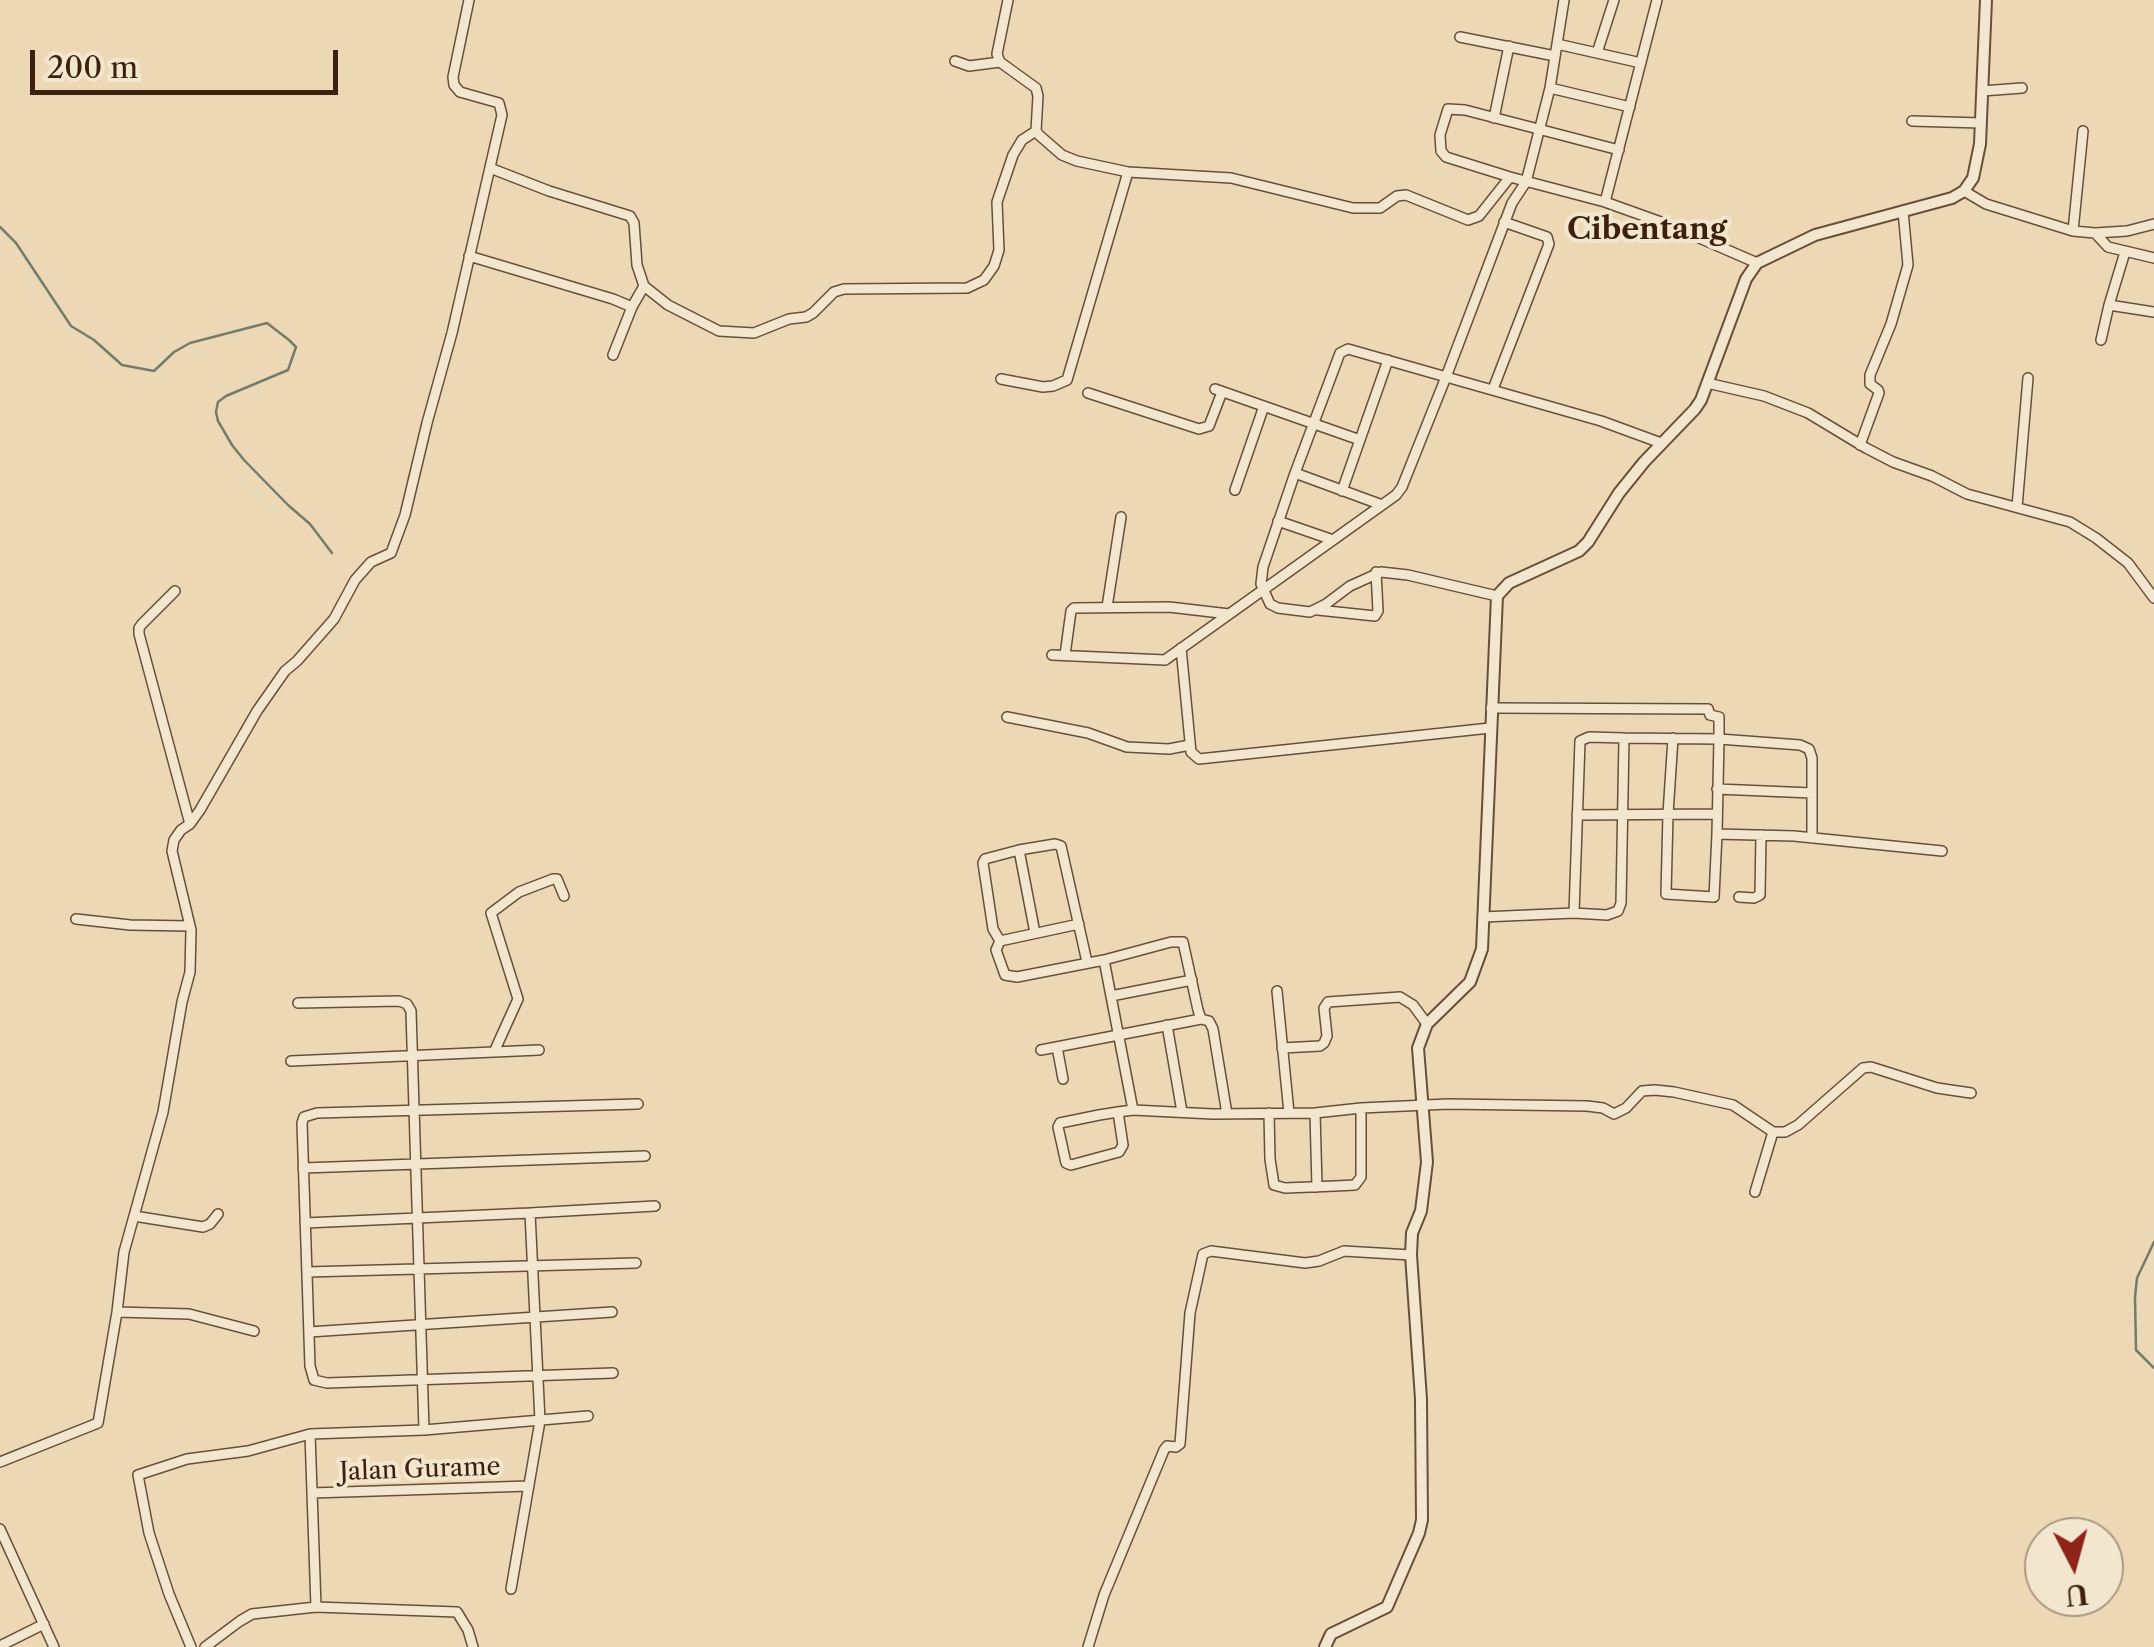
<!DOCTYPE html>
<html>
<head>
<meta charset="utf-8">
<style>
	body { margin:0 }
	#map { position:relative; width:2154px; height:1647px; overflow:hidden; background:#edd8b5; font-family:"Libre Caslon Text",serif }
	canvas { display:block }
	.north { position:absolute; left:2024px; top:1517px; width:100px; height:100px; box-sizing:border-box; background:#f3e6cf; border:2px solid #aa9781; border-radius:50%; rotate:174deg; font-size:28px; font-weight:700; line-height:40px; text-align:center; color:#3d210d }
	.north::after { content:''; display:block; margin:auto; width:35px; height:45px; background:#8f2418; clip-path:polygon(50% 0,100% 100%,50% 72%,0 100%) }
	.scale { position:absolute; left:30px; top:50px; width:308px; height:45px; box-sizing:border-box; border:5px solid #3d210d; border-top:0; padding-left:12px; font-size:30px; line-height:35px; white-space:nowrap; color:#3d210d; -webkit-text-stroke:8px #f3e6cf; paint-order:stroke }
</style>
</head>
<body>
<div id="map">
<canvas width="2154" height="1647"></canvas>
<div class="north">U</div>
<div class="scale">200 m</div>
</div>
<script>
const ctx = document.querySelector('canvas').getContext('2d');
ctx.lineJoin = 'round';
const shape = rows => new Path2D(rows.map(r => 'M' + r).join(''));
function strokePath(path, color, width, dash) { ctx.strokeStyle = color; ctx.lineWidth = width; ctx.lineCap = dash ? 'butt' : 'round'; ctx.setLineDash(dash || []); ctx.stroke(path); }
function write(font, color, halo, rows, align = 'center') {
  ctx.font = font + ' "Libre Caslon Text",serif'; ctx.lineWidth = 8; ctx.setLineDash([]); ctx.textBaseline = 'middle'; ctx.strokeStyle = halo; ctx.fillStyle = color; for (const [text, x, y, turn = 0] of rows) {
    ctx.save(); ctx.translate(x, y); ctx.rotate((+turn || 0) * Math.PI / 180); ctx.textAlign = isNaN(turn) ? turn : align; if (halo) ctx.strokeText(text, 0, 0); ctx.fillText(text, 0, 0); ctx.restore();
  }
}
const stream = shape([
	[0,227,16,243,71,326,94,340,122,365,154,371,174,352,190,343,267,323,289,340,296,347,288,370,226,396,218,402,216,412,218,421,232,445,244,460,288,505,310,524,332,553],
	[2154,1242,2137,1278,2135,1297,2136,1350,2154,1368]
]);
const minor = shape([
	[1008,0,997,54,1000,62,1036,88,1038,96,1036,131,1039,135,1062,155,1077,161,1128,172,1231,178,1353,208,1380,208,1397,196,1406,195,1468,220,1479,216,1510,177,1605,202,1672,226,1757,263],
	[1460,37,1555,56],
	[1557,44,1597,53,1614,0],
	[1597,53,1641,63],
	[955,61,969,66,1000,62],
	[1550,88,1630,107],
	[1982,91,2022,88],
	[1494,118,1509,46],
	[1912,121,1981,123],
	[490,168,549,191,630,216,634,223,637,265,644,286,668,305,719,331,754,333,789,319,806,317,813,313,834,292,844,289,967,288,984,280,994,266,999,250,997,202,1013,155,1022,140,1036,131],
	[1510,177,1446,157,1441,151,1440,135,1448,109,1465,110,1619,150],
	[1964,191,1986,204,2073,231,2095,233,2127,231,2154,224],
	[1605,202,1657,0],
	[2073,231,2083,131],
	[2095,233,2108,247,2154,258],
	[469,256,613,299,632,307,644,286],
	[2109,305,2154,312],
	[2101,340,2109,305,2125,252],
	[613,355,632,307],
	[1001,379,1043,387,1053,386,1067,380,1128,172],
	[1707,383,1764,396,1808,413,1866,448,1893,462,1932,476,1967,494,2070,522,2096,538,2128,563,2154,598],
	[1215,389,1360,440],
	[1493,389,1549,244,1547,237,1504,222],
	[1088,393,1199,429,1209,426,1222,392],
	[1860,445,1879,393,1878,390,1870,384,1870,375,1891,324,1908,265,1903,211],
	[1295,473,1263,567,1261,584,1270,604,1278,608,1310,612,1326,604,1350,586,1381,572,1408,575,1497,596],
	[1235,490,1264,406],
	[1342,491,1388,360],
	[1382,505,1295,473,1340,353,1348,349,1601,421,1661,443],
	[2017,507,2028,378],
	[1278,521,1333,540],
	[175,591,142,624,139,628,139,634,190,824],
	[1107,607,1121,517],
	[1318,610,1375,616,1378,611,1376,572],
	[1181,648,1191,752,1199,759,1490,728],
	[1052,655,1165,660,1396,495,1402,487,1446,377,1512,203,1526,182,1550,88,1564,0],
	[1065,655,1071,611,1074,608,1169,607,1229,614],
	[1491,708,1708,709,1710,715,1719,717,1719,739,1800,745,1809,749,1812,758,1812,838],
	[1007,717,1088,733,1127,747,1169,749,1190,745],
	[1673,738,1668,814,1666,894,1714,897,1717,834],
	[1717,789,1812,793],
	[1577,815,1717,814],
	[1019,850,1035,933],
	[1739,897,1754,898,1760,895,1761,835],
	[1574,913,1580,741,1589,737,1624,738],
	[1483,917,1574,913,1607,915,1618,911,1621,903,1624,738,1719,739,1717,834,1794,836,1942,851],
	[76,919,130,925,190,926],
	[1000,941,1079,924],
	[1104,960,1171,942,1183,942,1198,1010,1201,1019,1209,1021,1213,1029,1227,1114],
	[1087,962,1061,846,1055,844,1019,850,985,859,983,863,993,929,1000,941,996,950,1005,975,1017,977,1104,960,1133,1110,1213,1114,1315,1113,1361,1108,1448,1104,1587,1106,1603,1108,1614,1114,1626,1108,1642,1091,1655,1090,1674,1092,1733,1105,1773,1132,1785,1132,1798,1125,1863,1068,1871,1067,1937,1088,1971,1093],
	[1277,991,1289,1113],
	[1111,996,1192,980],
	[298,1003,399,1001,407,1004,411,1011,424,1430,310,1434,316,1607],
	[1167,1025,1182,1112],
	[1057,1047,1063,1079],
	[1282,1048,1320,1046,1324,1043,1327,1036,1324,1008,1328,1002,1400,997,1413,1005,1427,1024],
	[1041,1050,1201,1019],
	[494,1052,518,999,491,913,519,892,553,879,557,879,564,896],
	[291,1061,539,1050],
	[1118,1112,1123,1145,1119,1152,1071,1165,1066,1163,1058,1127,1060,1123,1099,1115,1118,1112,1133,1110],
	[1269,1113,1270,1159,1274,1185,1285,1188,1335,1186,1355,1185,1361,1177,1361,1108],
	[1315,1113,1317,1187],
	[303,1168,645,1156],
	[1755,1192,1773,1132],
	[530,1213,655,1206],
	[134,1216,203,1227,210,1224,218,1214],
	[305,1223,530,1213,540,1421,511,1589],
	[307,1272,636,1263],
	[117,1312,189,1314,254,1331],
	[309,1332,612,1312],
	[613,1373,327,1383,314,1380,310,1366,302,1123,304,1117,317,1113,638,1104],
	[424,1430,588,1416],
	[0,1462,98,1423,117,1312,124,1252,163,1112,182,1002,190,972,191,930,172,851,174,840,181,830,190,824,200,810,257,711,285,671,297,661,334,619,355,580,371,562,391,553,405,515,427,423,452,333,502,115,499,103,460,92,454,85,453,77,469,0],
	[312,1493,529,1486],
	[0,1529,54,1647],
	[0,1646,44,1624],
	[191,1647,169,1594,149,1533,138,1475,187,1459,248,1451,310,1434],
	[205,1647,240,1621,252,1614,316,1607,457,1612,468,1630,473,1647],
	[1088,1647,1104,1595,1164,1450,1167,1446,1176,1447,1180,1444,1190,1313,1203,1254,1211,1251,1305,1263,1319,1261,1344,1251,1411,1255]
]);
const tertiary = shape([
	[1325,1647,1331,1634,1387,1607,1419,1533,1422,1520,1421,1399,1411,1255,1412,1233,1421,1211,1427,1162,1418,1048,1427,1024,1470,982,1482,949,1497,596,1509,583,1579,551,1588,542,1619,493,1644,462,1695,409,1701,400,1746,279,1757,263,1815,235,1952,198,1964,191,1973,178,1980,144,1986,0]
]);
const streetNames = [
	["Jalan Gurame",420,1470,-2]
];
const quarterNames = [
	["Cibentang",1647,230]
];
strokePath(stream, '#747c6e', 2.5);
strokePath(minor, '#694f37', 12);
strokePath(tertiary, '#694f37', 14);
strokePath(minor, '#f3e6cf', 9);
strokePath(tertiary, '#f3e6cf', 10);
write('25px', '#3d210d', '#f3e6cf', streetNames);
write('bold 30px', '#3d210d', '#f3e6cf', quarterNames);
</script>
</body>
</html>
